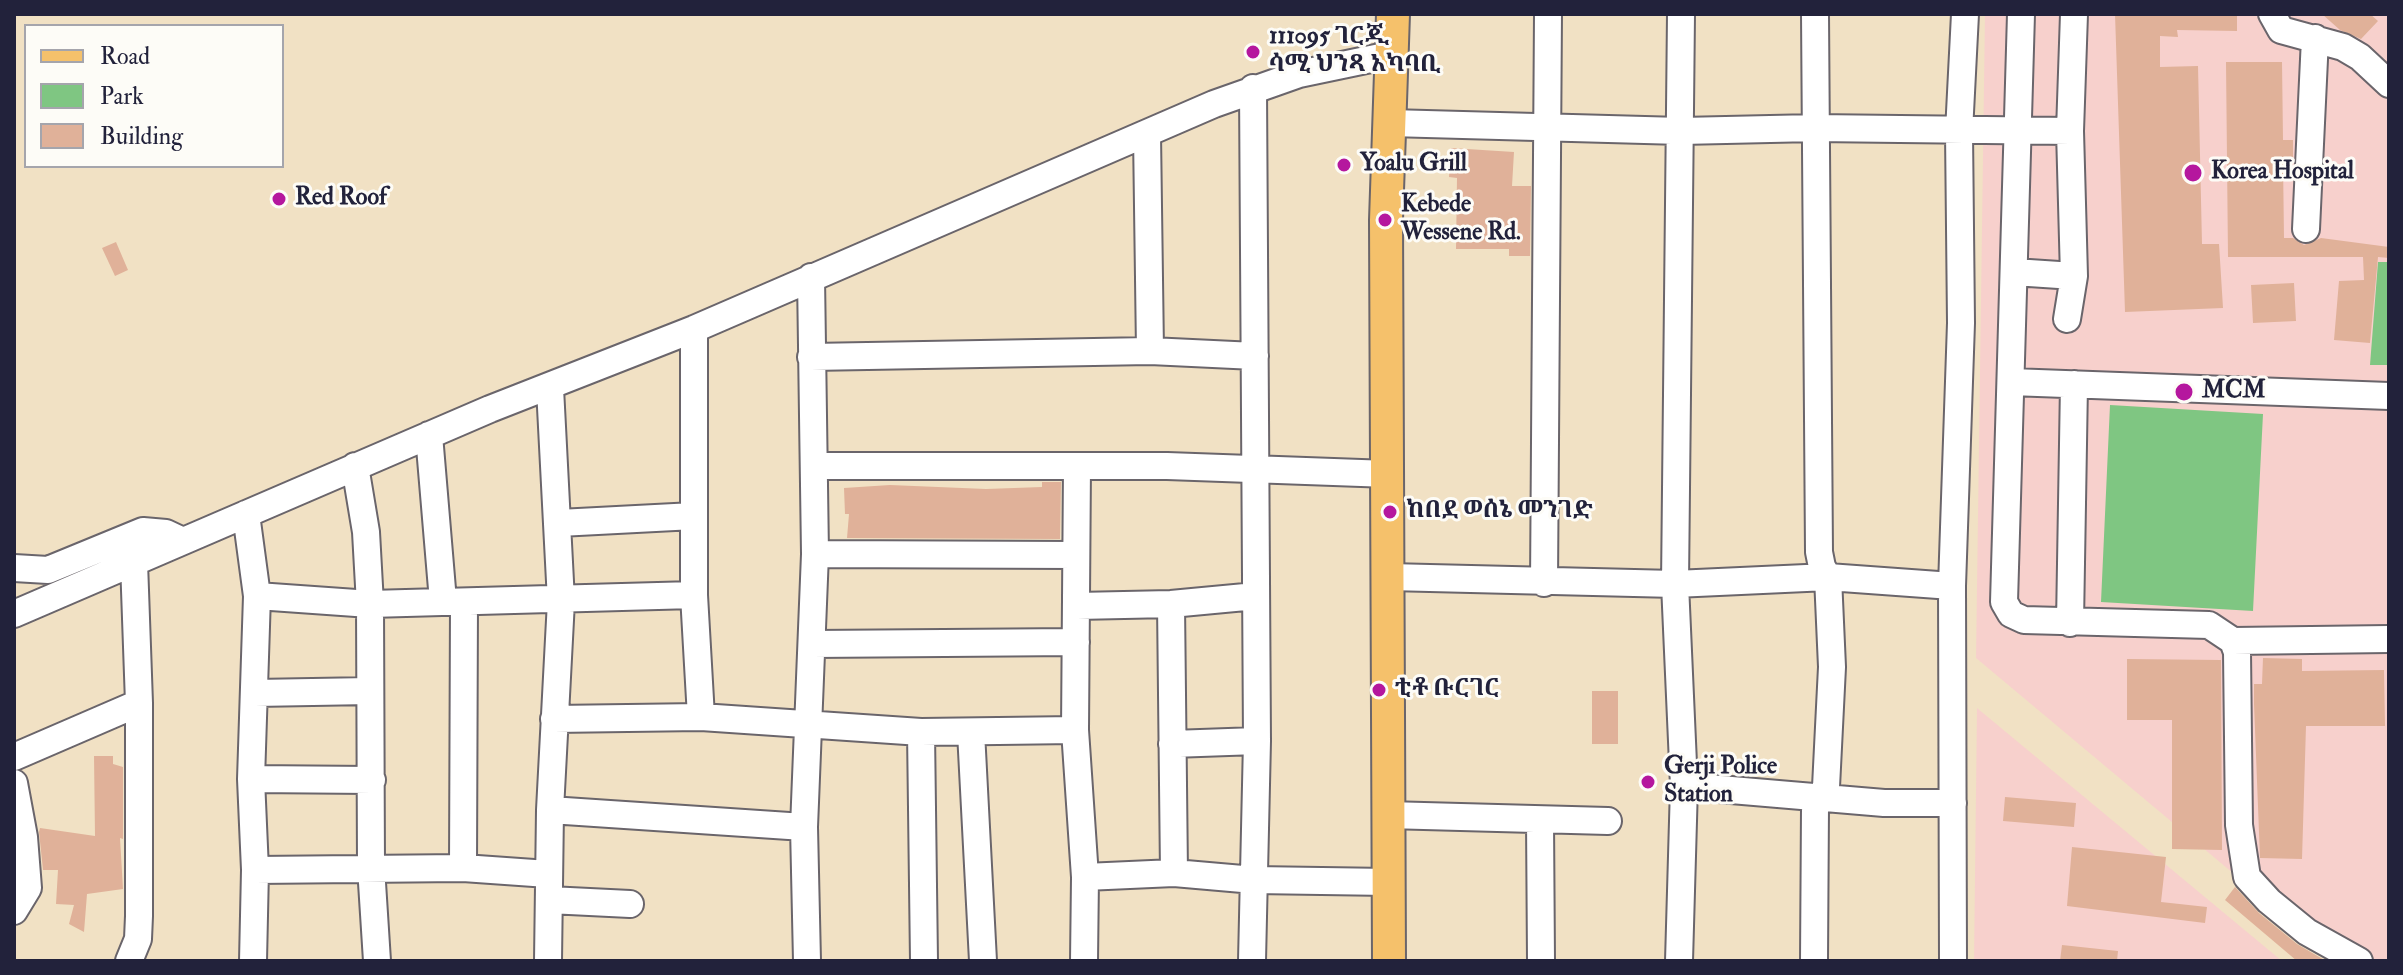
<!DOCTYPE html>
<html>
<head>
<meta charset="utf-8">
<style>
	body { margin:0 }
	#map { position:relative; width:2403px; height:975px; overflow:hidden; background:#f1e1c4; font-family:"IM FELL Double Pica",serif }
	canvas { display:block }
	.frame { position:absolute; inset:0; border:16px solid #22223b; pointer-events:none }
	.legend { position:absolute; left:24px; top:24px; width:260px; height:144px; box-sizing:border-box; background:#fdfcf7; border:2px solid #a5a5ac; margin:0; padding:10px 14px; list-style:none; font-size:24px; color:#22223b }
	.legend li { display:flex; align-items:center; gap:16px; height:40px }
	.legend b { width:40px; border:2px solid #a5a5ac }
</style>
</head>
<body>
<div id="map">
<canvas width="2403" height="975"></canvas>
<div class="frame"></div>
<ul class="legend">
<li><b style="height:10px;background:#f5c16b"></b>Road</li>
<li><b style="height:22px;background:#7fc682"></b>Park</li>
<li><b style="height:22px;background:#e0b199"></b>Building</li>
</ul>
</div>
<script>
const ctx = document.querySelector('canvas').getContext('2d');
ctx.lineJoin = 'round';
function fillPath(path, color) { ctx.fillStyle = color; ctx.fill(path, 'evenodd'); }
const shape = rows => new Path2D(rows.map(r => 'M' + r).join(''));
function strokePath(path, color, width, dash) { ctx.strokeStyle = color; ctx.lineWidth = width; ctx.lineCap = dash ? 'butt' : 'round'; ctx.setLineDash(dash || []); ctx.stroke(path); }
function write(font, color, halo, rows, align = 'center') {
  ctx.font = font + ' "IM FELL Double Pica","Noto Serif Ethiopic",serif'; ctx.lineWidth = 6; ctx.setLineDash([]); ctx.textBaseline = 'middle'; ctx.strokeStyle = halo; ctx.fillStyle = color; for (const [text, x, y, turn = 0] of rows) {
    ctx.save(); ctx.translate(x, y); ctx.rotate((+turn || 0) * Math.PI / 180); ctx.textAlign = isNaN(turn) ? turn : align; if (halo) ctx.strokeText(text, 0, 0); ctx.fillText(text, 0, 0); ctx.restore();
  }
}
const built = shape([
	[1985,14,2389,14,2389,961,2338,961,1976,658],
	[1977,708,2282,961,1974,961]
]);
const green = shape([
	[2378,262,2389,262,2389,365,2370,365],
	[2110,405,2263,414,2253,611,2101,602]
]);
const building = shape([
	[2115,14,2237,14,2237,31,2177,30,2178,37,2160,36,2160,67,2198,66,2202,244,2219,244,2223,308,2125,312],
	[2322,14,2370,14,2378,21,2361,39,2340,30],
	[2226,62,2282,62,2283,140,2293,140,2293,162,2283,162,2284,238,2293,238,2304,245,2321,238,2389,247,2389,258,2378,257,2370,343,2334,340,2339,281,2364,280,2363,257,2228,257],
	[1451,148,1514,152,1512,186,1531,186,1530,256,1509,256,1509,249,1456,249,1457,178,1449,177],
	[116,242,128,270,115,276,102,248],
	[2294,283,2296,321,2253,323,2251,285],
	[1042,482,1061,482,1060,539,847,538,849,514,845,514,844,488,890,485,986,489,1042,487],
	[2263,658,2302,659,2302,671,2384,670,2385,726,2306,726,2302,859,2260,858,2254,704,2254,684,2262,684],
	[2127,659,2221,660,2222,850,2172,849,2172,720,2127,720],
	[1592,691,1618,691,1618,744,1592,744],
	[94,756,113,756,113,764,123,767,123,839,120,838,123,889,87,894,84,932,69,924,74,905,56,904,58,870,43,870,39,832,40,828,95,836],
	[2005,797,2076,803,2074,827,2003,821],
	[2072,847,2166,857,2161,902,2207,907,2205,923,2067,906],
	[2235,887,2259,913,2297,944,2326,961,2297,961,2225,900],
	[2062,945,2118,951,2117,961,2060,961]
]);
const minor = shape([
	[2021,14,2004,602,2011,614,2024,620,2209,625,2233,641,2237,652,2239,825,2247,877,2269,901,2307,932,2359,961],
	[2272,14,2281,30,2343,47,2360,57,2389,84],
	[1390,123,1681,131,1815,128,2070,131],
	[1147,134,1150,351],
	[2306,229,2315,38],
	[2014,272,2074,276],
	[2067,319,2074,276,2070,131,2074,14],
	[694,329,694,595,701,717],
	[811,357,1150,351,1255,356],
	[2011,382,2389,396],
	[429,435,443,601],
	[355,466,366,532,370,604,371,867,377,961],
	[814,466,1167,466,1389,474],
	[1077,466,1075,730,1085,877,1084,961],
	[246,514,257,596,251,779,255,870,253,961],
	[559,523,694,516],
	[815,554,1076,555],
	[14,568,48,570,143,531,166,533,183,541],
	[1389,577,1675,584,1828,577,1952,586],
	[1544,583,1548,14],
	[257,596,370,604,694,595],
	[1171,604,1174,873],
	[1077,606,1171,604,1256,596],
	[14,614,490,409,694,329,1214,104,1299,74,1390,55],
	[2070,623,2074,384],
	[2233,641,2389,639],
	[812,644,1076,642],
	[255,693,370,691],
	[554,719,701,717,921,732,1075,730],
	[921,732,924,961],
	[971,732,983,961],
	[1172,744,1257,741],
	[14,757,139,703],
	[251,779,372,780],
	[14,783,24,837,28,888,14,911],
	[1684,786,1884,803,1953,803],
	[550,810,804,827],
	[1387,815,1608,821],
	[1540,820,1541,961],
	[463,868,464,603],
	[255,870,463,868,548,874],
	[1085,877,1174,873,1254,880,1389,882],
	[549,900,630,904],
	[129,961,138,939,139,916,139,703,134,562],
	[548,961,550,810,561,601,550,388],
	[807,961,804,827,815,554,811,277],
	[1252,961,1257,741,1253,88],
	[1679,961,1684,786,1675,584,1681,14],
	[1814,961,1815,807,1826,787,1832,667,1828,577,1822,567,1819,552,1815,14],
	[1953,961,1952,586,1961,323,1959,132,1965,14]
]);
const major = shape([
	[1389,961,1386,220,1393,14]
]);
const markers = [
	[1253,52,8,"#b5179e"],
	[1344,165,8,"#b5179e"],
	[2193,173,10,"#b5179e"],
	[279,199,8,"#b5179e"],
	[1385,220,8,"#b5179e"],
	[2184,392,10,"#b5179e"],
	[1390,512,8,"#b5179e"],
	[1379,690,8,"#b5179e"],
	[1648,782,8,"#b5179e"]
];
const poiNames = [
	["111095 ገርጂ",1269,38],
	["ሳሚ ህንጻ አካባቢ",1269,66],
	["Yoalu Grill",1360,165],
	["Korea Hospital",2211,173],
	["Red Roof",295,199],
	["Kebede",1401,206],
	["Wessene Rd.",1401,234],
	["MCM",2202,392],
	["ከበደ ወሰኔ መንገድ",1406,512],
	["ቲቶ ቡርገር",1395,690],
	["Gerji Police",1664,768],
	["Station",1664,796]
];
fillPath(built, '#f7d0cc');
fillPath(green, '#7fc682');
fillPath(building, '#e0b199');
strokePath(minor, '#6a656b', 30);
strokePath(major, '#6a656b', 36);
strokePath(minor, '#fff', 26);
strokePath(major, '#f5c16b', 32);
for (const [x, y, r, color] of markers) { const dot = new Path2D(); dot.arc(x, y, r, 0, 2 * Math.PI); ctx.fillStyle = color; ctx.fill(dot); strokePath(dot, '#fdfcf7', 3); }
write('bold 24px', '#22223b', '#fdfcf7', poiNames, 'left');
</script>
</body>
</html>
